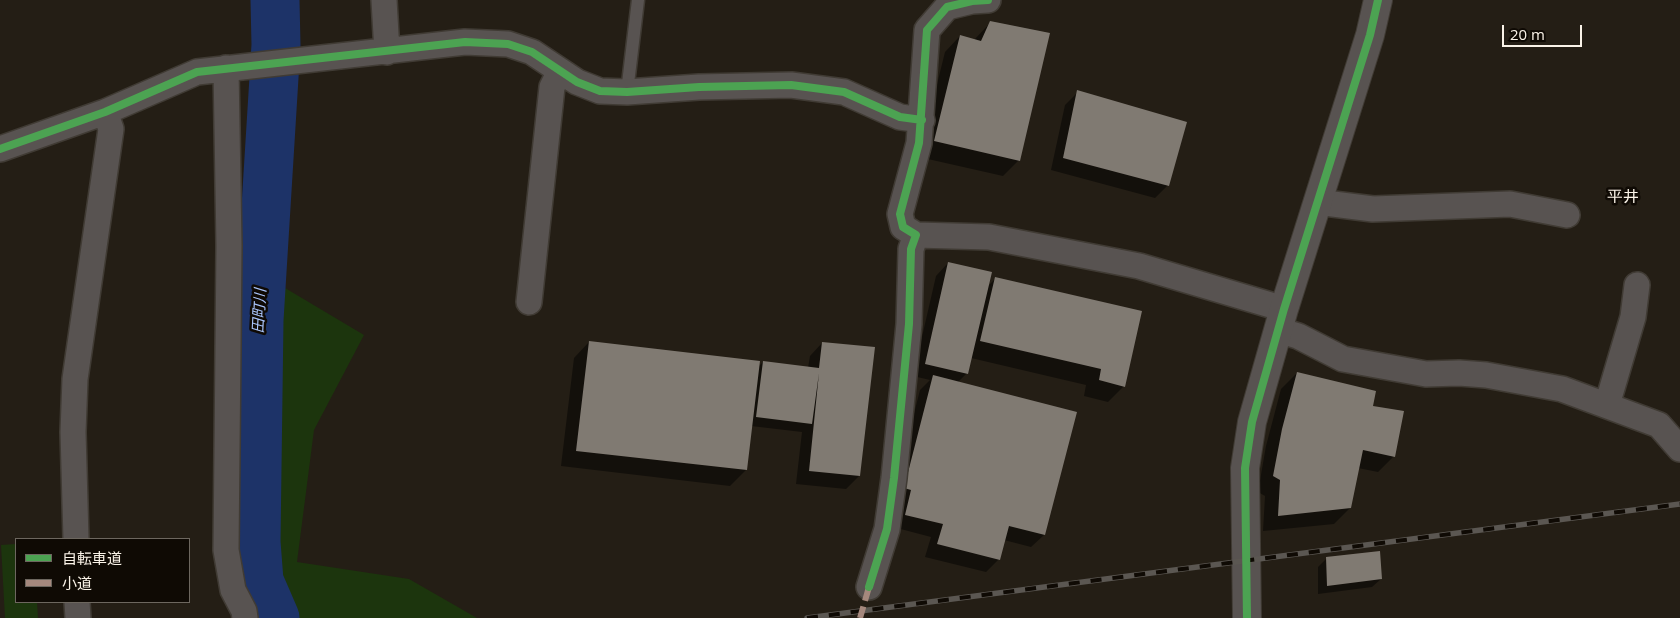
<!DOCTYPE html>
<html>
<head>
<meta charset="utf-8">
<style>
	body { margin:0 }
	#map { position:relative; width:1680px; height:618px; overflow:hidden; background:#241e15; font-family:"Open Sans","Noto Sans JP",sans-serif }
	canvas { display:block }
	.legend { position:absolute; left:15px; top:538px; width:175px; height:65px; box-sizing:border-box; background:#0f0a04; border:1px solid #6d675f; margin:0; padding:6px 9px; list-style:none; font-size:15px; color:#faf3e8 }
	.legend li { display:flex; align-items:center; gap:10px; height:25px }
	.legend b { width:25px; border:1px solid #6d675f }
	.scale { position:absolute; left:1502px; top:25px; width:80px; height:22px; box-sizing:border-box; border:2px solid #faf3e8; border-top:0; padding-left:6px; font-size:15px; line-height:18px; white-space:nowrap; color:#faf3e8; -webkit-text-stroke:4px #0f0a04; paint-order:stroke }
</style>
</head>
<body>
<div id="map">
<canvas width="1680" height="618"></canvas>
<ul class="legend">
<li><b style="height:6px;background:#4ca352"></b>自転車道</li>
<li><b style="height:6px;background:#a5887d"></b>小道</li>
</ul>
<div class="scale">20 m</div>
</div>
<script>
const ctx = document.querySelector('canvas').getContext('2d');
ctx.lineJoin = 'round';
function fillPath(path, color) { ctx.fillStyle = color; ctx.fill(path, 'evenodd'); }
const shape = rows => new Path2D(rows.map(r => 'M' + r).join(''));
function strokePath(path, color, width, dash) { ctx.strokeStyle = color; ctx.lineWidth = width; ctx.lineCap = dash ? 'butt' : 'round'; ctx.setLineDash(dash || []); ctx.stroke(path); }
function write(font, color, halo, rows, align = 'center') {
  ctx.font = font + ' "Open Sans","Noto Sans JP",sans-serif'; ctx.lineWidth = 5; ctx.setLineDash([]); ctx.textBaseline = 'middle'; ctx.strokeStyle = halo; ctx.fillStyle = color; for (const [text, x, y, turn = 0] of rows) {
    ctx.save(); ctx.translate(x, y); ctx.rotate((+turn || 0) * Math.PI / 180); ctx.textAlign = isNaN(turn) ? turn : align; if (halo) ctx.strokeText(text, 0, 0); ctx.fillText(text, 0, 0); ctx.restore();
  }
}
const green = shape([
	[275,282,364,335,314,430,297,562,409,579,477,618,293,618,287,612,276,556],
	[16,544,16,602,37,602,38,618,5,618,1,545]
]);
const shadow = shape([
	[990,23,1019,160,1003,176,919,157,945,52,960,36,974,40],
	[1078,92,1168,185,1155,198,1051,170,1065,105],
	[948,263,987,287,995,279,1124,386,1108,402,1084,396,1086,385,971,358,967,373,957,383,1044,535,1031,547,1004,540,999,559,986,572,925,557,931,537,893,527,892,501,920,390,930,380,913,376,936,276],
	[589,342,758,367,763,362,808,368,810,356,822,343,859,476,846,489,796,484,802,432,751,426,746,470,730,486,561,466,574,358],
	[1297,373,1372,407,1393,457,1378,472,1358,468,1350,508,1334,524,1263,531,1265,496,1258,492,1266,446,1281,389],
	[1327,558,1381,579,1372,587,1318,594,1318,567]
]);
const river = shape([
	[275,0,276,45,259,320,256,542,259,581,275,618]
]);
const building = shape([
	[990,21,1050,33,1020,161,934,141,960,35,981,41],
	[1077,90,1187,122,1169,186,1063,158],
	[948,262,992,272,968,374,925,364],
	[995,277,1142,311,1125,387,1099,380,1101,369,980,341],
	[589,341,760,361,747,470,576,451],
	[822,342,875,347,860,476,809,471,819,373,812,424,756,417,763,361,819,368],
	[1297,372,1376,391,1373,406,1404,411,1395,457,1363,450,1351,508,1278,516,1280,480,1273,476,1282,429],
	[933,375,1077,412,1045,535,1009,526,1000,560,937,544,943,524,905,515,911,490,904,488],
	[1380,551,1382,579,1327,586,1326,557]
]);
const service = shape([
	[627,92,638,0]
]);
const minor = shape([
	[384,0,387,52],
	[226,68,229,246,226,550,233,590,244,611,245,618],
	[0,149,105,112,197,72,465,42,508,44,532,52,577,82,600,91,627,92,699,87,791,85,844,92,900,117,922,120],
	[1317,202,1373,209,1510,204,1567,215],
	[916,235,989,237,1139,266,1284,309],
	[529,302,552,87,560,71],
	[1278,330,1298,336,1343,359,1426,374,1459,373,1486,375,1562,389,1659,425,1680,449],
	[1607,405,1633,317,1637,285],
	[76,539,73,432,75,379,111,129,105,112],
	[869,587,887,529,894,478,909,324,911,249,916,235,903,227,900,214,919,143,927,30,947,7,972,1,988,0],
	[77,602,78,618]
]);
const tertiary = shape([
	[1247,618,1245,468,1252,422,1284,309,1370,35,1378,0]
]);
const rail = shape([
	[807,618,1680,504]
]);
const quiet = shape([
	[860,618,869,587]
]);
const cycleway = shape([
	[0,149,105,112,197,72,465,42,508,44,532,52,577,82,600,91,627,92,699,87,791,85,844,92,900,117,922,120],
	[869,587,887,529,894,478,909,324,911,249,916,235,903,227,900,214,919,143,927,30,947,7,972,1,988,0],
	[1247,618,1245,468,1252,422,1284,309,1370,35,1378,0]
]);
const waterNames = [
	["田町川",260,311,-87]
];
const quarterNames = [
	["平井",1623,197]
];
fillPath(green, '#1c350d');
fillPath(shadow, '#0007');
strokePath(river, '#1d3368', 49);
fillPath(building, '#807a72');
strokePath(service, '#403b34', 15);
strokePath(minor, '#403b34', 28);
strokePath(tertiary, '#403b34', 30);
strokePath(service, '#585351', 12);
strokePath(minor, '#585351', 25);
strokePath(tertiary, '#585351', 28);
strokePath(rail, '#5b5752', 5.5);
strokePath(rail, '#0f0a04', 4, [11]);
strokePath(quiet, '#a5887d', 6, [12, 6]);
strokePath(cycleway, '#4ca352', 8);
write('italic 15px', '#aac5fb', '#0f0a04', waterNames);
write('16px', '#faf3e8', '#0f0a04', quarterNames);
</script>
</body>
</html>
